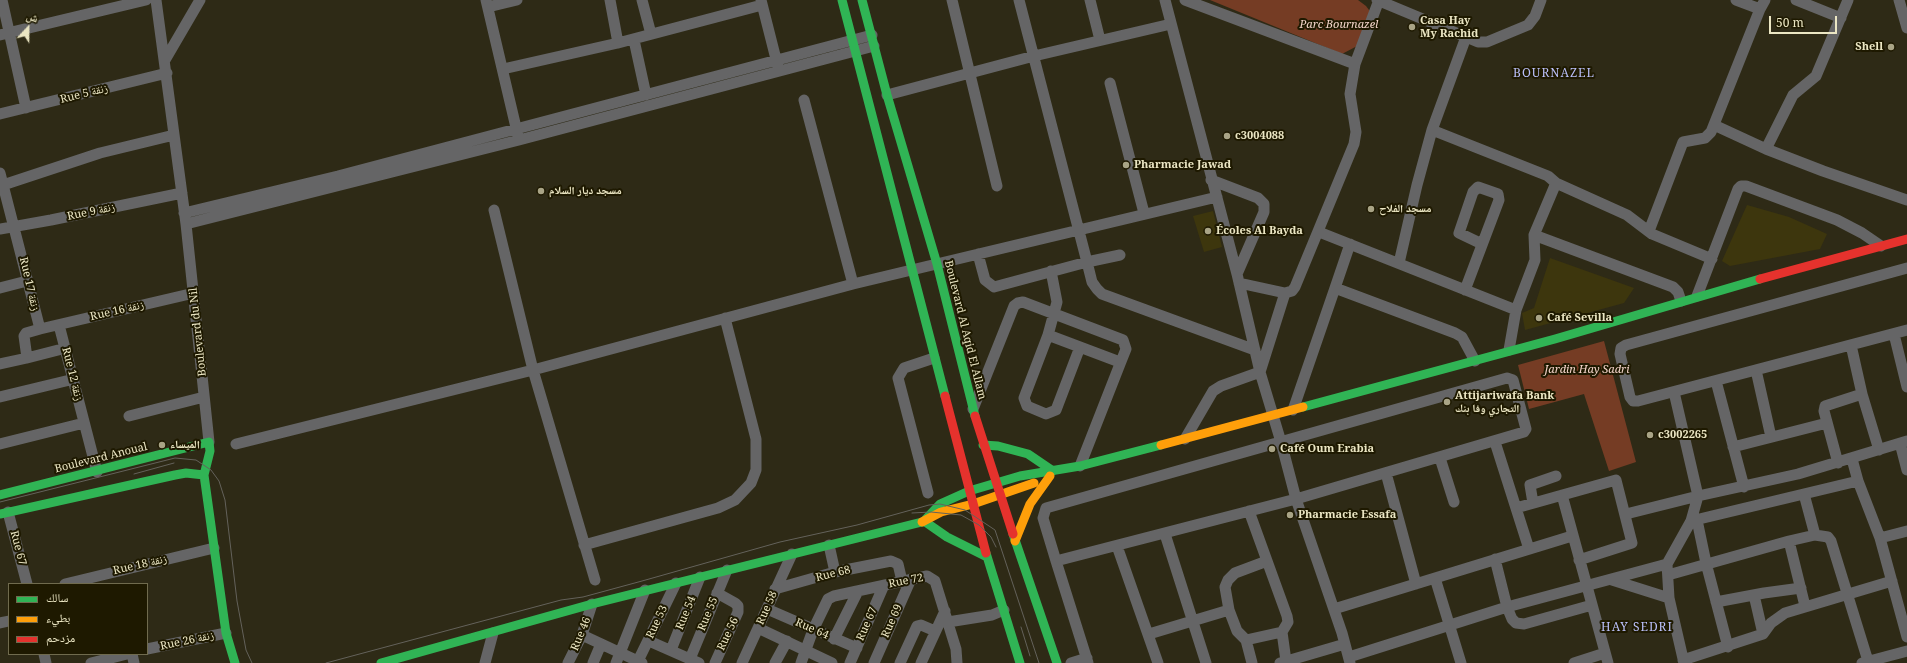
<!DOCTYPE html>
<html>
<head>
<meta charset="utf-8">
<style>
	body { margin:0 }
	#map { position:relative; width:1907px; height:663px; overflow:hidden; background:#2e2a16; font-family:"Noto Serif","Noto Naskh Arabic",serif }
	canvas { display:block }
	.legend { position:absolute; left:8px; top:583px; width:140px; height:72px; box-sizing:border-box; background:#1e1900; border:1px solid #706b4e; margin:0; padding:5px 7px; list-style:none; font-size:12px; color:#ebe6c3 }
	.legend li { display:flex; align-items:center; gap:8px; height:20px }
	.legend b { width:20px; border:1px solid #706b4e }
	.north { position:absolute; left:8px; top:8px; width:40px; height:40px; -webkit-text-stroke:3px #1e1900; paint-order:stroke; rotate:22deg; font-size:11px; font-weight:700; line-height:16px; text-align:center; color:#ebe6c3 }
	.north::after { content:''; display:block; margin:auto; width:14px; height:18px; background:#ebe6c3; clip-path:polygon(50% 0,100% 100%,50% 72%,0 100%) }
	.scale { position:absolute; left:1769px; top:16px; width:68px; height:18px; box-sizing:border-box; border:2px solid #ebe6c3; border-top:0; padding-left:5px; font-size:12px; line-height:14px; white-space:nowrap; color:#ebe6c3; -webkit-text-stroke:3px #1e1900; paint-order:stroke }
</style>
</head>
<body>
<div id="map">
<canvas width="1907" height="663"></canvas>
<ul class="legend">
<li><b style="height:5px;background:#30b455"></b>سالك</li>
<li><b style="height:5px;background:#ff9f0a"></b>بطيء</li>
<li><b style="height:5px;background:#e5322d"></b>مزدحم</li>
</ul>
<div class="north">ش</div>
<div class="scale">50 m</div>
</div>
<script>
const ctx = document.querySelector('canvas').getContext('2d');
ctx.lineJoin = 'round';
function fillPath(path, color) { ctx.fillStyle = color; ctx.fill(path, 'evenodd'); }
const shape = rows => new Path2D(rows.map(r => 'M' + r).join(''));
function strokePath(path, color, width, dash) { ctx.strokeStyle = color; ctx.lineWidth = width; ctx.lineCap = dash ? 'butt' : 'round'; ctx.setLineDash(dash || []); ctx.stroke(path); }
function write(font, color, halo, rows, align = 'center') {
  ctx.font = font + ' "Noto Serif","Noto Naskh Arabic",serif'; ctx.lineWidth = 4; ctx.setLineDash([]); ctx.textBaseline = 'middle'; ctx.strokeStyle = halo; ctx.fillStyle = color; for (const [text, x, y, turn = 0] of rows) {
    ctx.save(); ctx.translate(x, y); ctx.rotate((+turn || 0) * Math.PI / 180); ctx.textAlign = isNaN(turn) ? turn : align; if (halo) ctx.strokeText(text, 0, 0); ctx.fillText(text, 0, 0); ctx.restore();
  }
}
const built = shape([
	[1747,205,1789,217,1827,234,1820,249,1730,266,1722,261],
	[1213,211,1222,247,1204,252,1193,216],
	[1550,258,1634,288,1624,303,1525,330,1522,313,1534,308]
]);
const green = shape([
	[1210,0,1358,0,1366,6,1372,14,1359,45,1342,54],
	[1604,341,1636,462,1609,471,1584,394,1529,409,1518,365]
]);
const street = shape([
	[2,0,26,108],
	[156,0,186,224,209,442],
	[486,0,518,136],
	[610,0,618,43],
	[642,0,651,34],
	[761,0,778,67],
	[952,0,997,186],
	[1019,0,1087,262,1092,282,1097,289,1102,294,1255,350],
	[1090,0,1100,40],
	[1165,0,1237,274,1260,372,1281,442,1296,499,1342,633,1350,663],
	[1185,0,1355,64],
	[1377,0,1478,42,1487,42,1528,25,1535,16,1541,0],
	[1736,0,1760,9],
	[1796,0,1841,18],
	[1899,0,1907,28],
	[488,7,517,0],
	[0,35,146,0],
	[634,40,646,95],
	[165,60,200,0],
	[503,69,618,43,762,5],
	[1110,83,1144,213],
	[887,95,1034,56,1171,24],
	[804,100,853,284],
	[0,114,167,73],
	[1714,125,1766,149,1823,171,1907,200],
	[1432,130,1548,176,1556,183,1534,235,1535,260,1516,310,1509,350],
	[1766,149,1793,95,1816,76,1848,0],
	[0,173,40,329,26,333,24,336,27,358,0,364],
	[1211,180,1258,198,1264,204,1264,212,1237,274],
	[1556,183,1627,215,1652,234,1712,259],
	[3,185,100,153,174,135],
	[494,210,533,370,595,580],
	[184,213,338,176,872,35],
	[186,224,519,140,874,46],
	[0,229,51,220,182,193],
	[1649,231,1683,142,1705,138,1711,132,1760,9,1765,0],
	[1319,232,1516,310],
	[1534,235,1673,287,1678,292,1681,301],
	[1350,244,1335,288,1455,333,1462,337,1475,361],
	[978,254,985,280,994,287,1087,262,1120,255],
	[1399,263,1417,185,1432,130,1466,37],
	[1907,268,1626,345,1621,348,1620,354,1630,397,1633,401,1638,401,1907,330],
	[1051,271,1057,302,1048,335,1024,398,1027,406,1046,414,1056,410,1080,347],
	[1239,283,1285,293,1292,291,1295,287,1354,144,1356,132,1350,94,1355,64,1379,0],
	[0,288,27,281],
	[1465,290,1499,200,1498,194,1478,187,1473,192,1459,233,1482,244],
	[1697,296,1738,189,1741,186,1746,186,1837,220,1862,233,1881,246],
	[59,325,97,472],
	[40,329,194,293],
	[1894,334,1907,387],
	[1048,335,1117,361,1120,364,1080,466],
	[1851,345,1862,394,1879,450],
	[27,358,66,348],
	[1756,370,1771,437],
	[1716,381,1744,487],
	[1674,392,1698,496,1691,521,1667,564,1669,598,1684,663],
	[0,397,74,379],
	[973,409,1014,306,1018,303,1023,302,1123,340,1126,349,1120,364],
	[1293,410,1335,288],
	[129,416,204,397],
	[1185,439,1213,391,1221,386,1260,372,1285,293],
	[1495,442,1529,549],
	[1900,443,1907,470],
	[0,444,84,423],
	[236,444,533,370,853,284,1217,197],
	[1733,447,1827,423],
	[1440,458,1454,502],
	[1852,459,1858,481,1880,538,1907,637],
	[1838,463,1824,411,1825,406,1862,394],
	[1386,473,1416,584],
	[928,493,898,378,904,368,934,358],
	[1804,494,1815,535],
	[1562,495,1608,663],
	[1533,503,1530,485,1556,476],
	[1516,508,1616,480,1632,543,1579,560],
	[1249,511,1287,616,1288,622,1282,632,1286,661],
	[8,512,27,584],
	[1626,514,1698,496,1798,474,1907,441],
	[1697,520,1706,563,1728,647],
	[1691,521,1858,481],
	[1165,534,1206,663],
	[1880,538,1907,531],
	[1789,541,1805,606],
	[584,545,718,508,735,500,751,483,756,470,756,439,725,318],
	[829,545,835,572],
	[1117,546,1158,663],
	[1495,559,1507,607,1512,619,1516,623,1524,624,1592,605],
	[1056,561,1296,499,1524,432,1526,429,1513,380,1507,378,1046,508,1043,518,1056,561,1088,663],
	[1668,575,1789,541,1815,535,1828,537,1831,541,1868,661],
	[1435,578,1461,663],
	[1612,580,1669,598],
	[65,584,214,548],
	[775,589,835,572,891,561,898,564,902,581],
	[1754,595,1763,634],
	[1716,602,1764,593,1801,588],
	[767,609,857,648],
	[1334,609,1572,536],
	[948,622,992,615,1004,610],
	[0,623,9,621],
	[758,628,832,663],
	[1149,634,1229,610],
	[582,635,642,663],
	[834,639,858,591],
	[1246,640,1282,632],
	[649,641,699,663],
	[147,649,226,633],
	[671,650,700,577],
	[44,654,46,663],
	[132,654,134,663],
	[1349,657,1507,607,1667,564],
	[690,659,727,570],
	[1683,660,1763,634,1771,623,1785,613,1892,581],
	[638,661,676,583],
	[91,663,127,654],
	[485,663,493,633],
	[568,663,582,635,592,604],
	[593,663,601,644],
	[616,663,645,590],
	[715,663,738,612,738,606,735,603,717,593],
	[742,663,792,554],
	[775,663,787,641],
	[801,663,813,630,828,599,834,596,927,576,935,581,956,649,957,663],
	[850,663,884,585],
	[874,663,911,579],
	[900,663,917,626,921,625,935,631],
	[921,663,945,611],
	[1071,663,1087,658],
	[1252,663,1246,640,1237,631,1229,610,1225,587,1228,580,1235,573,1267,561],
	[1280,663,1345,644],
	[1574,663,1605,653],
	[1862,663,1907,651]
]);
const fast = shape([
	[842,0,945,396],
	[862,0,887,95,937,264,975,416],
	[1303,407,1555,339,1760,279],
	[983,445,998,446,1028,454,1053,471],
	[0,495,209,442,210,451,204,475,226,633,235,663],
	[0,514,175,475,186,473,204,475],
	[924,521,940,504,969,491,1020,476,1080,466,1161,445],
	[924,521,947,537,987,557],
	[1013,534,1057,663],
	[986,553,1020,663],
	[381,663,592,604,922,522]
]);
const slow = shape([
	[1161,445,1303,407],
	[922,522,941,512,973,504,1034,483],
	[1015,541,1030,504,1050,476]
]);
const jam = shape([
	[1760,279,1907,239],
	[945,396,986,553],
	[975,416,1013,534]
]);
const tram = shape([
	[134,474,174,463],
	[0,502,175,458,196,460,211,470,219,481,225,500,237,601,246,650,252,663],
	[912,513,931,512,961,515,979,525,991,537,996,547],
	[1021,627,1030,656],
	[326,663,561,600,583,597,642,581,780,542,857,525,929,505,940,504,965,510,995,530,1039,663]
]);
const markers = [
	[1412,27,4,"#a9a486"],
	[1891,47,4,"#a9a486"],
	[1227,136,4,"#a9a486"],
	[1126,165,4,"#a9a486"],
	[541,191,4,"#a9a486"],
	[1371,209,4,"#a9a486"],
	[1208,231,4,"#a9a486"],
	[1539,318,4,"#a9a486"],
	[1447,402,4,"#a9a486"],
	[1650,435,4,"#a9a486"],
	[162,445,4,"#a9a486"],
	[1272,449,4,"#a9a486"],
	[1290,515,4,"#a9a486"]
];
const poiNames = [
	["Casa Hay",1420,21],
	["My Rachid",1420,34],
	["Shell",1883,47,"right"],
	["c3004088",1235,136],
	["Pharmacie Jawad",1134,165],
	["مسجد ديار السلام",549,191],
	["مسجد الفلاح",1379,209],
	["Écoles Al Bayda",1216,231],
	["Café Sevilla",1547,318],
	["Attijariwafa Bank",1455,396],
	["التجاري وفا بنك",1455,409],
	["c3002265",1658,435],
	["الميساء",170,445],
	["Café Oum Erabia",1280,449],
	["Pharmacie Essafa",1298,515]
];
const parkNames = [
	["Parc Bournazel",1339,25],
	["Jardin Hay Sadri",1587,370]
];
const streetNames = [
	["Rue 5 زنقة",84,94,-14],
	["Rue 9 زنقة",91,212,-12],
	["Rue 17 زنقة",29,284,77],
	["Rue 16 زنقة",117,311,-13],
	["Boulevard Al Aqid El Allam",965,330,76],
	["Boulevard du Nil",198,332,-96],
	["Rue 12 زنقة",72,374,76],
	["Boulevard Anoual",101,458,-14],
	["Rue 67",18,548,75],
	["Rue 18 زنقة",140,565,-13],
	["Rue 68",833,574,-14],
	["Rue 72",906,581,-11],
	["Rue 58",767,608,-66],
	["Rue 54",686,613,-68],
	["Rue 55",708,614,-68],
	["Rue 69",892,621,-66],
	["Rue 53",657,622,-65],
	["Rue 67",867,624,-66],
	["Rue 64",812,629,24],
	["Rue 46",581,634,-68],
	["Rue 56",728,634,-65],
	["Rue 26 زنقة",187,641,-12]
];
const neighbourhoodNames = [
	["BOURNAZEL",1554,74],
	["HAY SEDRI",1637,628]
];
fillPath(built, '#3d360d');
fillPath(green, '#753c24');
strokePath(street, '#656566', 11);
strokePath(fast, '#30b455', 9);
strokePath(slow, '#ff9f0a', 9);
strokePath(jam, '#e5322d', 9);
strokePath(tram, '#64625b', 1);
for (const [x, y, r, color] of markers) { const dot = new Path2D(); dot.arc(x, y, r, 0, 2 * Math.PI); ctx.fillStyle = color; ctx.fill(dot); strokePath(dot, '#1e1900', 1.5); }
write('bold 11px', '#ebe6c3', '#1e1900', poiNames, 'left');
write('italic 11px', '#f4d5ca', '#1e1900', parkNames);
write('11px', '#ebe6c3', '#1e1900', streetNames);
ctx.letterSpacing = '1px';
write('12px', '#babff8', '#1e1900', neighbourhoodNames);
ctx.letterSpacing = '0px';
</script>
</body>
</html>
